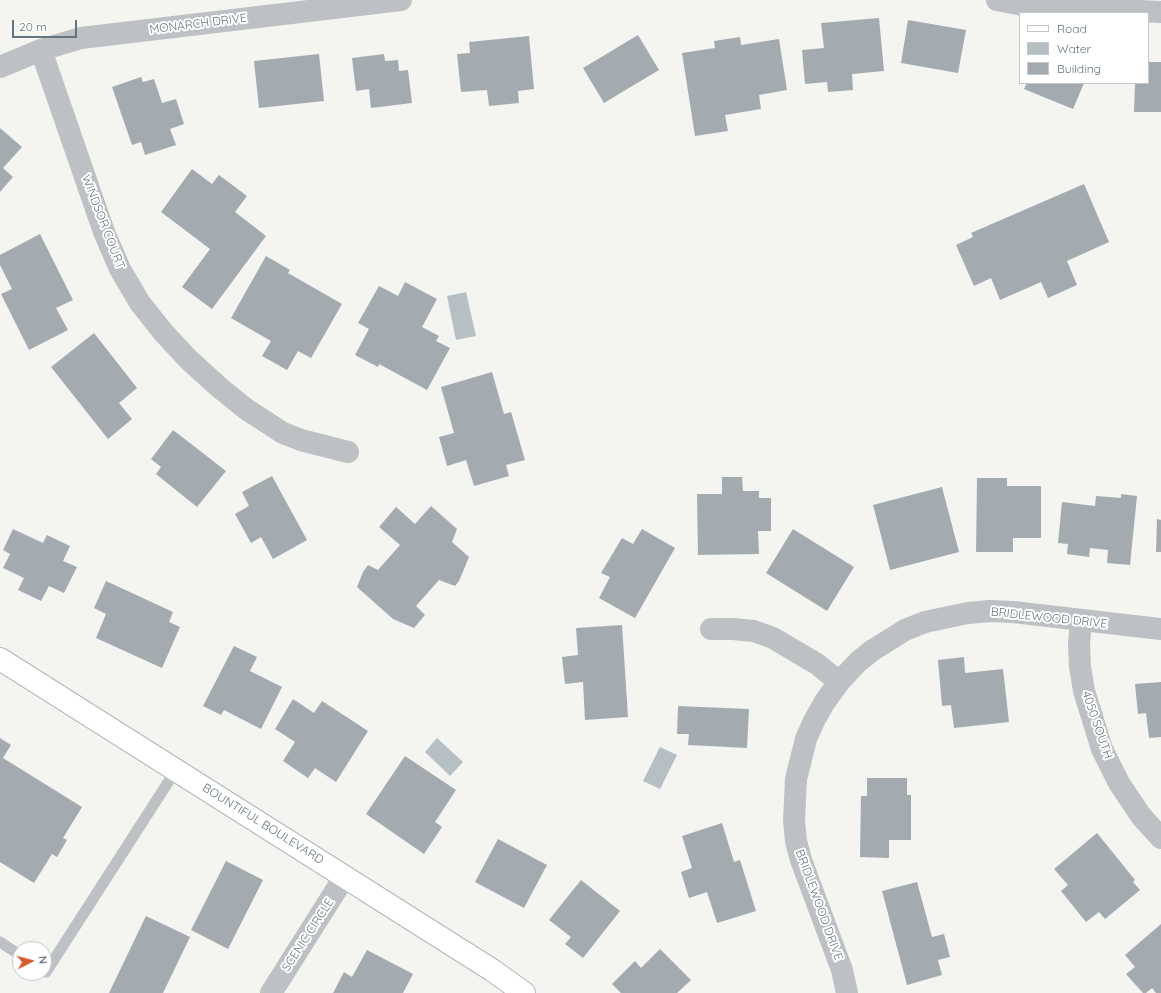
<!DOCTYPE html>
<html>
<head>
<meta charset="utf-8">
<style>
	body { margin:0 }
	#map { position:relative; width:1161px; height:993px; overflow:hidden; background:#f4f4f0; font-family:Quicksand,sans-serif }
	canvas { display:block }
	.legend { position:absolute; left:1019px; top:12px; width:130px; height:72px; box-sizing:border-box; background:#fff; border:1px solid #c1c7cc; margin:0; padding:5px 7px; list-style:none; font-size:12px; color:#65737f }
	.legend li { display:flex; align-items:center; gap:8px; height:20px }
	.legend b { width:20px; border:1px solid #c1c7cc }
	.north { position:absolute; left:12px; top:941px; width:40px; height:40px; box-sizing:border-box; background:#fff; border:1px solid #c1c7cc; border-radius:50%; rotate:84deg; font-size:11px; font-weight:700; line-height:16px; text-align:center; color:#65737f }
	.north::after { content:''; display:block; margin:auto; width:14px; height:18px; background:#d65b2e; clip-path:polygon(50% 0,100% 100%,50% 72%,0 100%) }
	.scale { position:absolute; left:12px; top:20px; width:65px; height:18px; box-sizing:border-box; border:2px solid #65737f; border-top:0; padding-left:5px; font-size:12px; line-height:14px; white-space:nowrap; color:#65737f; -webkit-text-stroke:3px #fff; paint-order:stroke }
</style>
</head>
<body>
<div id="map">
<canvas width="1161" height="993"></canvas>
<ul class="legend">
<li><b style="height:5px;background:#fff"></b>Road</li>
<li><b style="height:11px;background:#b6c0c4"></b>Water</li>
<li><b style="height:11px;background:#a4abb0"></b>Building</li>
</ul>
<div class="north">N</div>
<div class="scale">20 m</div>
</div>
<script>
const ctx = document.querySelector('canvas').getContext('2d');
ctx.lineJoin = 'round';
function fillPath(path, color) { ctx.fillStyle = color; ctx.fill(path, 'evenodd'); }
const shape = rows => new Path2D(rows.map(r => 'M' + r).join(''));
function strokePath(path, color, width, dash) { ctx.strokeStyle = color; ctx.lineWidth = width; ctx.lineCap = dash ? 'butt' : 'round'; ctx.setLineDash(dash || []); ctx.stroke(path); }
function write(font, color, halo, rows, align = 'center') {
  ctx.font = font + ' Quicksand,sans-serif'; ctx.lineWidth = 4; ctx.setLineDash([]); ctx.textBaseline = 'middle'; ctx.strokeStyle = halo; ctx.fillStyle = color; for (const [text, x, y, turn = 0] of rows) {
    ctx.save(); ctx.translate(x, y); ctx.rotate((+turn || 0) * Math.PI / 180); ctx.textAlign = isNaN(turn) ? turn : align; if (halo) ctx.strokeText(text, 0, 0); ctx.fillText(text, 0, 0); ctx.restore();
  }
}
const water = shape([
	[466,292,476,336,456,340,447,296],
	[437,738,463,762,450,776,425,752],
	[660,747,677,755,660,789,643,781]
]);
const building = shape([
	[879,18,884,71,852,74,853,90,828,92,827,82,805,84,802,50,824,48,821,23],
	[908,20,966,30,958,73,901,63],
	[638,35,659,70,604,103,583,68],
	[529,36,534,89,518,91,519,103,489,106,487,90,461,92,457,54,470,53,469,42],
	[740,37,741,45,779,39,787,90,759,95,761,109,725,115,728,131,695,136,682,53,715,48,714,41],
	[319,54,324,101,259,108,254,61],
	[384,54,385,61,398,60,399,71,408,70,412,103,371,108,369,89,356,91,352,58],
	[1148,62,1161,62,1161,112,1134,112,1135,83,1148,83],
	[141,77,143,82,154,79,162,103,176,99,184,124,170,129,176,145,145,155,141,142,132,145,112,87],
	[1027,83,1084,83,1073,109,1024,89],
	[0,128,22,147,3,168,13,177,0,192],
	[192,169,212,184,219,175,247,196,235,212,266,236,212,309,182,287,210,249,161,212],
	[1084,184,1109,242,1067,261,1077,285,1048,298,1041,282,1000,300,991,278,974,286,956,245,973,237,971,233],
	[40,234,73,300,56,308,68,330,29,350,1,294,12,289,0,265,0,255],
	[266,256,290,270,288,273,342,304,311,358,298,351,287,370,262,356,271,341,231,318],
	[405,282,437,299,422,327,439,336,436,341,450,348,427,390,379,364,378,367,355,355,369,329,358,323,379,286,398,296],
	[94,333,137,388,119,403,132,419,108,439,51,367],
	[492,372,504,414,511,412,525,460,506,465,509,476,474,486,466,460,447,466,439,437,454,433,441,387],
	[173,430,226,471,197,507,156,474,161,467,151,459],
	[272,476,307,540,273,559,261,537,251,543,235,514,249,506,242,492],
	[722,477,742,477,743,491,759,491,759,498,771,498,771,531,758,531,759,554,698,555,697,494,722,494],
	[977,478,1007,478,1007,486,1041,486,1041,538,1013,538,1013,552,976,552],
	[942,487,959,552,890,570,873,505],
	[1121,494,1137,496,1130,565,1107,563,1108,550,1090,548,1089,557,1067,554,1068,544,1058,543,1062,502,1095,506,1096,496,1121,498],
	[431,506,457,529,452,542,469,557,459,581,455,586,439,580,416,606,425,615,414,628,393,619,357,587,363,572,368,565,378,570,400,545,379,527,396,507,415,524],
	[1157,519,1161,520,1161,552,1156,552],
	[13,529,43,543,47,535,70,546,63,561,77,567,64,593,49,586,41,601,18,590,24,578,3,568,10,554,3,550],
	[642,529,675,548,635,618,599,598,610,577,601,573,622,538,633,544],
	[793,529,854,567,827,611,766,573],
	[106,581,173,612,169,622,180,627,162,668,96,638,106,614,94,608],
	[622,625,628,717,585,720,583,682,565,684,562,657,578,655,576,628],
	[234,646,257,657,250,671,282,687,261,729,224,710,221,715,203,706],
	[964,657,965,673,1003,669,1009,722,954,728,951,705,942,706,938,660],
	[1161,682,1161,737,1149,738,1146,713,1138,714,1135,684],
	[293,699,314,713,322,701,368,731,336,782,315,768,308,778,283,761,295,742,275,729],
	[678,706,749,709,747,748,688,745,689,734,677,734],
	[0,738,11,745,3,758,82,807,63,838,67,840,57,857,52,854,34,883,0,862],
	[405,756,456,790,435,822,442,827,424,854,366,814],
	[867,778,907,778,907,795,911,795,911,840,889,840,889,858,860,857,861,796,867,796],
	[722,823,734,862,740,860,756,911,717,923,707,892,689,898,681,872,692,868,682,836],
	[1097,833,1135,880,1133,882,1140,890,1105,919,1099,912,1086,922,1061,891,1068,885,1054,869],
	[498,839,547,865,524,908,475,882],
	[226,861,263,880,228,949,191,930],
	[581,880,620,911,583,958,565,944,571,937,549,920],
	[917,882,932,937,944,934,950,957,938,960,942,975,907,985,882,891],
	[146,916,190,937,163,993,109,993],
	[1161,924,1161,993,1156,993,1152,988,1146,993,1143,993,1126,974,1135,967,1125,955],
	[660,949,691,980,677,993,621,993,612,984,635,961,641,968],
	[367,950,413,974,403,993,333,993,344,972,352,977]
]);
const service = shape([
	[0,942,20,955],
	[44,970,46,972,176,770]
]);
const minor = shape([
	[997,0,1028,6,1161,12],
	[41,50,104,232,120,269,140,303,163,332,189,360,220,388,246,409,283,433,301,440,348,452],
	[0,67,41,50,81,38,401,0],
	[1081,620,1079,644,1080,667,1084,691,1102,749,1119,783,1141,816,1161,838],
	[711,629,733,629,754,631,773,638,817,664,839,682],
	[271,993,345,876],
	[847,993,842,970,801,860,796,841,794,821,796,779,806,739,814,721,824,703,839,682,859,661,873,650,905,630,925,622,968,613,990,611,1013,612,1161,629]
]);
const secondary = shape([
	[0,659,492,970,524,993]
]);
const streetNames = [
	["MONARCH DRIVE",198,24,-7],
	["WINDSOR COURT",103,222,69],
	["BRIDLEWOOD DRIVE",1049,618,6],
	["4050 SOUTH",1097,725,71],
	["BOUNTIFUL BOULEVARD",263,824,32],
	["BRIDLEWOOD DRIVE",819,905,70],
	["SCENIC CIRCLE",308,935,-57]
];
fillPath(water, '#b6c0c4');
fillPath(building, '#a4abb0');
strokePath(secondary, '#b2b6ba', 24);
strokePath(service, '#bdc1c4', 11);
strokePath(minor, '#bdc1c4', 22);
strokePath(secondary, '#fff', 22);
write('12px', '#65737f', '#fff', streetNames);
</script>
</body>
</html>
